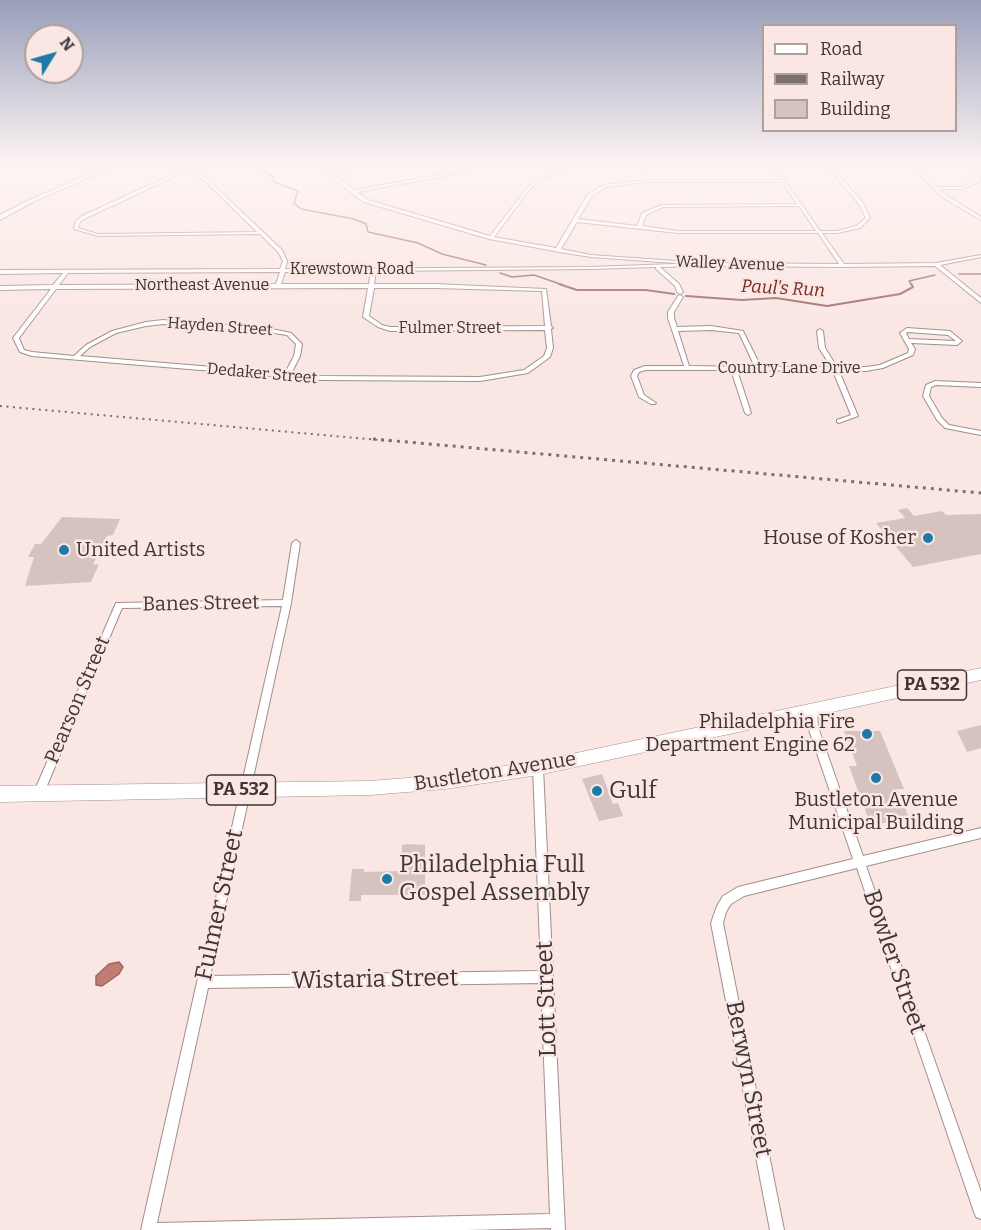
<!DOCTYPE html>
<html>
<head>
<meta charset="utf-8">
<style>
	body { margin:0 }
	#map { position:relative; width:981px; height:1230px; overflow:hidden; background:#fae6e3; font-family:Bitter,serif }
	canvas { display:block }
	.legend { position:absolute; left:762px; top:24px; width:195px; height:108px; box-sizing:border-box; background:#fae6e3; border:2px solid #aea09d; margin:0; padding:8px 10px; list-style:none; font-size:18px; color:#3d3634 }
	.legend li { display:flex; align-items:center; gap:12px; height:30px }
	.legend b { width:30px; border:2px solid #aea09d }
	.north { position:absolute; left:24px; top:24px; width:60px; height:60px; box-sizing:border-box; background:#fae6e3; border:2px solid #aea09d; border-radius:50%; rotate:53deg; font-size:16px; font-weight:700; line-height:24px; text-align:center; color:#3d3634 }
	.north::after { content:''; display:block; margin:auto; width:21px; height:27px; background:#1f79a8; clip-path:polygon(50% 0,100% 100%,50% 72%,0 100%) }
</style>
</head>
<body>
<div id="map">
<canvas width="981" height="1230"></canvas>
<ul class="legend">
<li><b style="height:8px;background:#fff"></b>Road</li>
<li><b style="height:8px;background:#7c706e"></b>Railway</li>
<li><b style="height:16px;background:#d6c3c0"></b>Building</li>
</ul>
<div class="north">N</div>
</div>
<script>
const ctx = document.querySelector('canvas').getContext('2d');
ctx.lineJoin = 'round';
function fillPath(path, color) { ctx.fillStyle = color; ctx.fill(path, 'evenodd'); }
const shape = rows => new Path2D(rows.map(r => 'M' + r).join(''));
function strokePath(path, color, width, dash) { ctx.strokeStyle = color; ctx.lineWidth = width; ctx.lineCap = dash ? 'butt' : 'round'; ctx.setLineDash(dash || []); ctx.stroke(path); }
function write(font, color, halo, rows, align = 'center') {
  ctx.font = font + ' Bitter,serif'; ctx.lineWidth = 5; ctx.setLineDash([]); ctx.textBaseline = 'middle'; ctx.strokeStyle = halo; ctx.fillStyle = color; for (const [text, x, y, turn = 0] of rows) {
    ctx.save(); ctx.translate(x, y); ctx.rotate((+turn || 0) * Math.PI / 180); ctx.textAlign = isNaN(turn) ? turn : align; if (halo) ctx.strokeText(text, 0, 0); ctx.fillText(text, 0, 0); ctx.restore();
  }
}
const water = shape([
	[119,962,123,967,119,974,102,986,96,985,96,976,109,964,119,962]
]);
const streamFar1 = shape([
	[267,164,271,166,261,170,274,177,272,181,298,191,294,203,301,209,354,219,366,224,368,232,418,243,442,254,486,265],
	[500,273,512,277,534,275,563,285],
	[959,274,981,274],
	[912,285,909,281,935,275]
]);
const stream = shape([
	[559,284,577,290,646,290,674,294],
	[686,296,742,300,776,298,827,306,900,294,913,287,911,284]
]);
const building = shape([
	[907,508,914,516,942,511,946,515,981,514,981,554,913,567,876,523,905,518,898,510],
	[62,517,120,519,113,535,107,536,102,545,93,565,99,564,91,582,25,586,34,557,28,557,35,544,41,544],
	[981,725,981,748,967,752,957,731],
	[844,731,880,731,904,789,897,789,911,823,901,823,903,828,891,828,889,823,870,823,849,766,857,766],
	[602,774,613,804,618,803,623,816,599,821,582,779],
	[407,844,425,845,425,895,361,895,361,901,349,901,352,869,364,869,364,872,401,871,402,845]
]);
const minor = shape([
	[175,164,179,164,187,168,190,167,190,169,205,177,282,250,287,261,285,269,590,267,701,263,839,264,818,233,678,233,577,222,561,249,591,255,676,261,678,262,676,263,591,257,559,252,557,252,555,251,489,239,364,202,351,193,317,164,321,164,329,170,374,164,372,165,331,172,355,190,459,171,466,168,466,164,470,164,469,170,461,173,358,192,368,200,490,236,528,187,539,178,555,170,544,164,548,164,558,169,586,164,585,165,559,171,541,180,530,189,494,237,556,248,588,194,604,185,644,180,638,164,642,164,648,180,780,180,769,164,773,164,820,231,837,231,856,226,866,218,859,204,825,164,829,164,863,203,870,218,860,228,837,233,822,233,844,264,936,263,981,255,981,257,940,265,981,298,981,303,935,266,843,267,703,266,660,267,679,284,683,292,680,294,677,292,675,286,656,269,656,267,590,269,376,271,374,284,435,284,546,289,551,326,553,328,551,329,553,348,550,357,528,373,480,381,321,380,32,356,20,352,13,338,51,289,0,290,0,286,53,285,63,273,0,274,0,270,280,269,283,261,278,252,260,234,98,236,74,229,76,221,82,216,184,169,175,164],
	[187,171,203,179,257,232,98,234,78,228,80,222,86,218,187,171],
	[646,182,782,182,797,204,662,205,642,213,637,226,578,219,592,196,606,187,646,182],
	[799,206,816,231,678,231,642,226,646,215,663,207,799,206],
	[371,271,369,284,281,284,285,272,371,271],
	[280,272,276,284,59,285,68,273,280,272],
	[368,288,363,317,378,327,390,331,545,330,547,348,544,356,524,370,480,377,321,376,291,374,300,356,302,344,291,333,267,328,163,320,146,322,112,331,86,345,74,356,32,352,24,350,19,338,56,289,368,288],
	[374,288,435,288,542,291,545,326,390,327,382,325,369,316,374,288],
	[163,324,267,332,287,335,296,344,294,356,285,373,80,356,90,347,116,333,146,326,163,324],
	[909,164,913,164,937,187,960,187,976,180,977,174,966,164,970,164,981,174,979,182,961,189,939,189,946,195,981,217,981,220,942,197,909,164],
	[680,295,683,297,674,312,674,318,677,327,711,326,743,331,761,367,831,367,819,348,817,331,820,329,823,331,825,348,837,367,866,367,880,365,908,353,909,349,900,333,907,328,950,331,962,341,957,345,911,343,915,349,913,355,883,368,866,371,839,371,858,416,839,423,837,422,837,420,851,415,833,371,737,370,751,413,748,415,745,413,731,370,646,370,639,372,637,376,644,395,656,403,655,404,651,404,639,397,631,376,634,370,645,366,684,366,668,318,668,312,678,296,680,295],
	[711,330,739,333,755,367,689,366,678,331,711,330],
	[908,332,948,335,956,341,909,339,906,333,908,332],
	[935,381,981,383,981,387,936,385,931,387,929,396,942,418,949,425,981,431,981,435,945,428,937,420,923,396,926,385,935,381],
	[296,540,300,543,291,603,210,976,541,971,533,768,535,765,538,764,541,765,543,768,565,1230,551,1230,551,1228,467,1230,141,1230,282,606,122,608,43,795,39,797,35,795,34,792,116,603,283,600,292,543,296,540],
	[541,983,550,1214,157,1223,208,988,541,983],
	[812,706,815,707,817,710,818,727,863,856,981,828,981,838,866,866,981,1192,981,1219,976,1217,974,1212,857,868,744,896,731,904,726,912,723,923,784,1230,770,1230,711,923,717,906,723,896,738,887,853,859,808,727,807,710,809,707,812,706]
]);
const secondary = shape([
	[113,164,120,164,33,202,0,220,0,215,29,200,113,164]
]);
const primary = shape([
	[981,668,981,680,538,775,445,789,370,795,0,802,0,786,370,781,445,775,538,761,981,668]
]);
const railFar1 = shape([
	[0,406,390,441]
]);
const rail = shape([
	[373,439,981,493]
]);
const markers = [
	[928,538,6,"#1f79a8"],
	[64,550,6,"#1f79a8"],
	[867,734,6,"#1f79a8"],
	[876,778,6,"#1f79a8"],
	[597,791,6,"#1f79a8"],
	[387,879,6,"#1f79a8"]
];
const farStreetnames = [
	["Walley Avenue",730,264,2],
	["Krewstown Road",352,270],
	["Northeast Avenue",202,286],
	["Hayden Street",220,327,4],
	["Fulmer Street",450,329],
	["Country Lane Drive",789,369],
	["Dedaker Street",262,374,5]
];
const farWaternames = [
	["Paul's Run",783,289,3]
];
const shields = [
	[932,685,69],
	[241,790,69]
];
const shieldNames = [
	["PA 532",932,685],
	["PA 532",241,790]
];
const poiNames = [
	["House of Kosher",916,538],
	["United Artists",76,550,"left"],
	["Philadelphia Fire",855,722],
	["Department Engine 62",855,745],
	["Bustleton Avenue",876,800,"center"],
	["Municipal Building",876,823,"center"]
];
const streetNames = [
	["Banes Street",201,604,-1],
	["Pearson Street",78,700,-67],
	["Bustleton Avenue",495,772,-9]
];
const nearPoinames = [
	["Gulf",609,791],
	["Philadelphia Full",399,865],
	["Gospel Assembly",399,893]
];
const nearStreetnames = [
	["Fulmer Street",220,905,-78],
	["Bowler Street",894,962,71],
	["Wistaria Street",375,980,-1],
	["Lott Street",547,999,-92],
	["Berwyn Street",748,1079,79]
];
fillPath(water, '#c17c74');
strokePath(water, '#996761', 1.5);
strokePath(streamFar1, '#996761', 1.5);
strokePath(stream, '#996761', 2);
fillPath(building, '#d6c3c0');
strokePath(minor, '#a18f8c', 2);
strokePath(secondary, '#a18f8c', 2);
strokePath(primary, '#a18f8c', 1);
fillPath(minor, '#fff');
fillPath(secondary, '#fff');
fillPath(primary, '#fff');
strokePath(railFar1, '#7c706e', 2, [2, 4.5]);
strokePath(rail, '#7c706e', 3, [3, 5]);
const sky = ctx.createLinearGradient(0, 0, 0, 336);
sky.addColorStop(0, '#989eba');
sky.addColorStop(0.49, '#fdf4f2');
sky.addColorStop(1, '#fdf4f200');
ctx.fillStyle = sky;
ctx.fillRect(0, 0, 981, 336);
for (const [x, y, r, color] of markers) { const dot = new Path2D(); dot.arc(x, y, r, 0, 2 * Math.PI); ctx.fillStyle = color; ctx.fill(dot); strokePath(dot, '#fae6e3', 2); }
write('16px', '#3d3634', '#fae6e3', farStreetnames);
write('italic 18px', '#7b2723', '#fae6e3', farWaternames);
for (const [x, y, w] of shields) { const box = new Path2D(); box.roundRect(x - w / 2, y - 15, w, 30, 4.5); ctx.fillStyle = '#fae6e3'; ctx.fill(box); strokePath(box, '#3d3634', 1.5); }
write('bold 18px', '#3d3634', null, shieldNames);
write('20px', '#3d3634', '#fae6e3', poiNames, 'right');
write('20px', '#3d3634', '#fae6e3', streetNames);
write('24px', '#3d3634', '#fae6e3', nearPoinames, 'left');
write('24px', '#3d3634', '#fae6e3', nearStreetnames);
</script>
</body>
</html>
